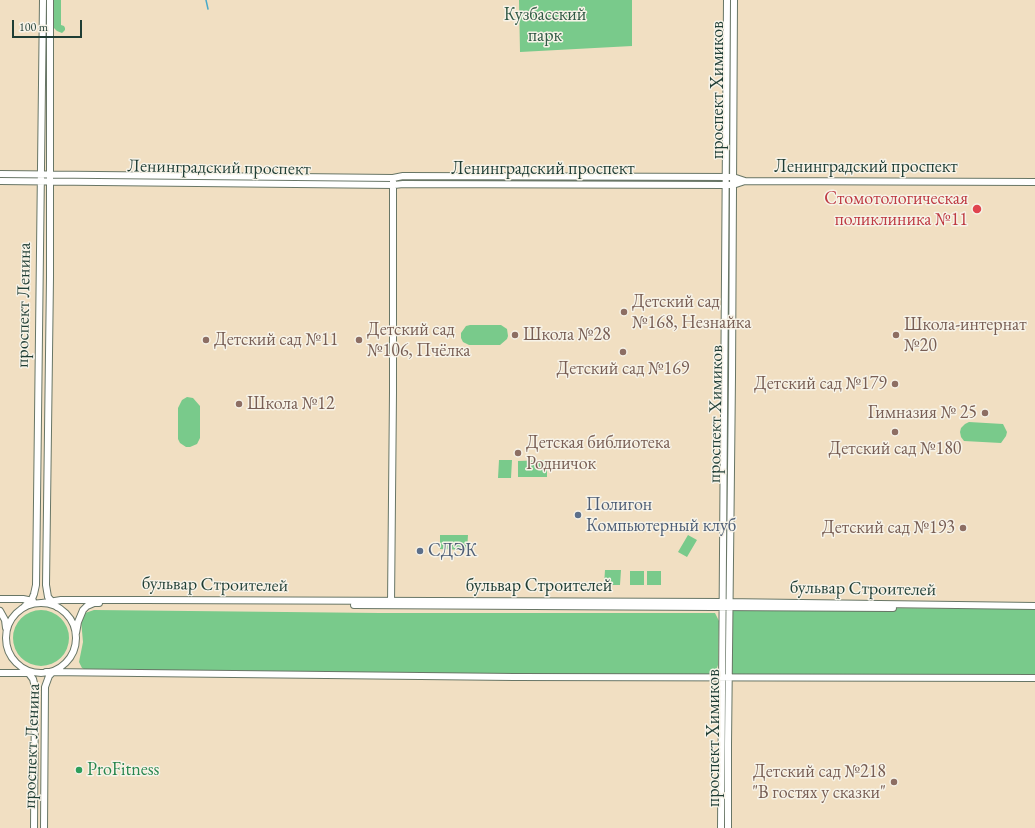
<!DOCTYPE html>
<html>
<head>
<meta charset="utf-8">
<style>
	body { margin:0 }
	#map { position:relative; width:1035px; height:828px; overflow:hidden; background:#f1dfc2; font-family:"EB Garamond",serif }
	canvas { display:block }
	.scale { position:absolute; left:12px; top:20px; width:70px; height:18px; box-sizing:border-box; border:2px solid #1f3d34; border-top:0; padding-left:5px; font-size:12px; line-height:14px; white-space:nowrap; color:#1f3d34; -webkit-text-stroke:3px #f7f3e8; paint-order:stroke }
</style>
</head>
<body>
<div id="map">
<canvas width="1035" height="828"></canvas>
<div class="scale">100 m</div>
</div>
<script>
const ctx = document.querySelector('canvas').getContext('2d');
ctx.lineJoin = 'round';
function fillPath(path, color) { ctx.fillStyle = color; ctx.fill(path, 'evenodd'); }
const shape = rows => new Path2D(rows.map(r => 'M' + r).join(''));
function strokePath(path, color, width, dash) { ctx.strokeStyle = color; ctx.lineWidth = width; ctx.lineCap = dash ? 'butt' : 'round'; ctx.setLineDash(dash || []); ctx.stroke(path); }
function write(font, color, halo, rows, align = 'center') {
  ctx.font = font + ' "EB Garamond",serif'; ctx.lineWidth = 3; ctx.setLineDash([]); ctx.textBaseline = 'middle'; ctx.strokeStyle = halo; ctx.fillStyle = color; for (const [text, x, y, turn = 0] of rows) {
    ctx.save(); ctx.translate(x, y); ctx.rotate((+turn || 0) * Math.PI / 180); ctx.textAlign = isNaN(turn) ? turn : align; if (halo) ctx.strokeText(text, 0, 0); ctx.fillText(text, 0, 0); ctx.restore();
  }
}
const green = shape([
	[54,0,61,0,61,25,64,26,65,28,65,30,62,33,57,31,54,28],
	[519,0,632,0,632,46,520,52],
	[470,325,501,325,507,329,508,336,507,339,500,345,469,345,463,342,461,338,461,333,466,326],
	[187,397,193,398,200,406,200,438,197,444,190,447,186,447,180,443,178,439,178,408,182,400],
	[969,422,1003,424,1007,432,1006,436,1001,443,964,441,961,437,960,432,961,428,965,424],
	[499,460,512,460,511,478,498,478],
	[547,460,547,477,518,477,518,461],
	[440,535,468,535,467,550,440,549],
	[688,535,697,540,687,557,678,552],
	[605,570,621,570,620,585,604,585],
	[630,571,644,571,644,585,630,585],
	[647,571,661,571,661,585,647,585],
	[729,607,1035,609,1035,678,729,677],
	[94,610,380,613,715,613,719,621,718,665,716,671,708,675,88,671,82,668,79,662,83,642,81,620,85,613],
	'13 638a28 28 0 1 1 56 0a28 28 0 1 1-56 0Z'
]);
const stream = shape([
	[206,0,208,9]
]);
const secondary = shape([
	[50,0,50,277,46,585,48,597,57,607],
	[0,174,393,178,403,176,733,177,745,181],
	[0,181,394,185,403,184,726,185,733,185,745,181,1035,182],
	[0,599,23,599,33,601],
	'6 638a35 35 0 1 1 70 0a35 35 0 1 1-70 0Z',
	[42,603,61,600,144,600,723,602,1035,606],
	[391,604,393,392,393,181],
	[354,605,893,608],
	[24,607,32,599,34,594,36,585,43,0],
	[0,611,5,620,6,628],
	[76,633,78,622,83,610,87,606,94,603,99,603],
	[27,671,33,679,35,687,34,828],
	[46,672,514,677,1035,678],
	[0,673,30,673],
	[44,828,45,687,49,676,54,671],
	[721,828,727,0],
	[728,828,728,744,732,377,734,0]
]);
const markers = [
	[977,209,5,"#e0444e"],
	[624,312,4,"#8d6e63"],
	[515,335,4,"#8d6e63"],
	[896,335,4,"#8d6e63"],
	[206,340,4,"#8d6e63"],
	[359,340,4,"#8d6e63"],
	[623,352,4,"#8d6e63"],
	[895,384,4,"#8d6e63"],
	[239,404,4,"#8d6e63"],
	[985,413,4,"#8d6e63"],
	[895,432,4,"#8d6e63"],
	[518,453,4,"#8d6e63"],
	[578,515,4,"#5c6f8a"],
	[963,528,4,"#8d6e63"],
	[420,551,4,"#5c6f8a"],
	[79,770,4,"#2e9e5b"],
	[894,782,4,"#8d6e63"]
];
const parkNames = [
	["Кузбасский",545,15],
	["парк",545,36]
];
const streetNames = [
	["проспект Химиков",718,90,-90],
	["Ленинградский проспект",866,167],
	["Ленинградский проспект",219,168,1],
	["Ленинградский проспект",543,169],
	["проспект Ленина",24,305,-89],
	["проспект Химиков",716,414,-89],
	["бульвар Строителей",215,585,1],
	["бульвар Строителей",539,586],
	["бульвар Строителей",863,589,1],
	["проспект Химиков",714,738,-90],
	["проспект Ленина",32,746,-88]
];
const healthNames = [
	["Стомотологическая",968,199],
	["поликлиника №11",968,220]
];
const educationNames = [
	["Детский сад",632,302],
	["№168, Незнайка",632,323],
	["Школа-интернат",904,325],
	["№20",904,346],
	["Детский сад",367,330],
	["№106, Пчёлка",367,351],
	["Школа №28",523,335],
	["Детский сад №11",214,340],
	["Детский сад №169",623,369,"center"],
	["Детский сад №179",887,384,"right"],
	["Школа №12",247,404],
	["Гимназия № 25",977,413,"right"],
	["Детская библиотека",526,443],
	["Родничок",526,464],
	["Детский сад №180",895,449,"center"],
	["Детский сад №193",955,528,"right"],
	["Детский сад №218",886,772,"right"],
	["\"В гостях у сказки\"",886,793,"right"]
];
const serviceNames = [
	["Полигон",586,505],
	["Компьютерный клуб",586,526],
	["СДЭК",428,551]
];
const leisureNames = [
	["ProFitness",87,770]
];
fillPath(green, '#79ca8b');
strokePath(stream, '#49a9c8', 1.5);
strokePath(secondary, '#687666', 8);
strokePath(secondary, '#fff', 6);
for (const [x, y, r, color] of markers) { const dot = new Path2D(); dot.arc(x, y, r, 0, 2 * Math.PI); ctx.fillStyle = color; ctx.fill(dot); strokePath(dot, '#f7f3e8', 1.5); }
write('18px', '#315945', '#f7f3e8', parkNames);
write('18px', '#1f3d34', '#f7f3e8', streetNames);
write('18px', '#be3a42', '#f7f3e8', healthNames, 'right');
write('18px', '#785e54', '#f7f3e8', educationNames, 'left');
write('18px', '#4e5e75', '#f7f3e8', serviceNames, 'left');
write('18px', '#27864d', '#f7f3e8', leisureNames, 'left');
</script>
</body>
</html>
